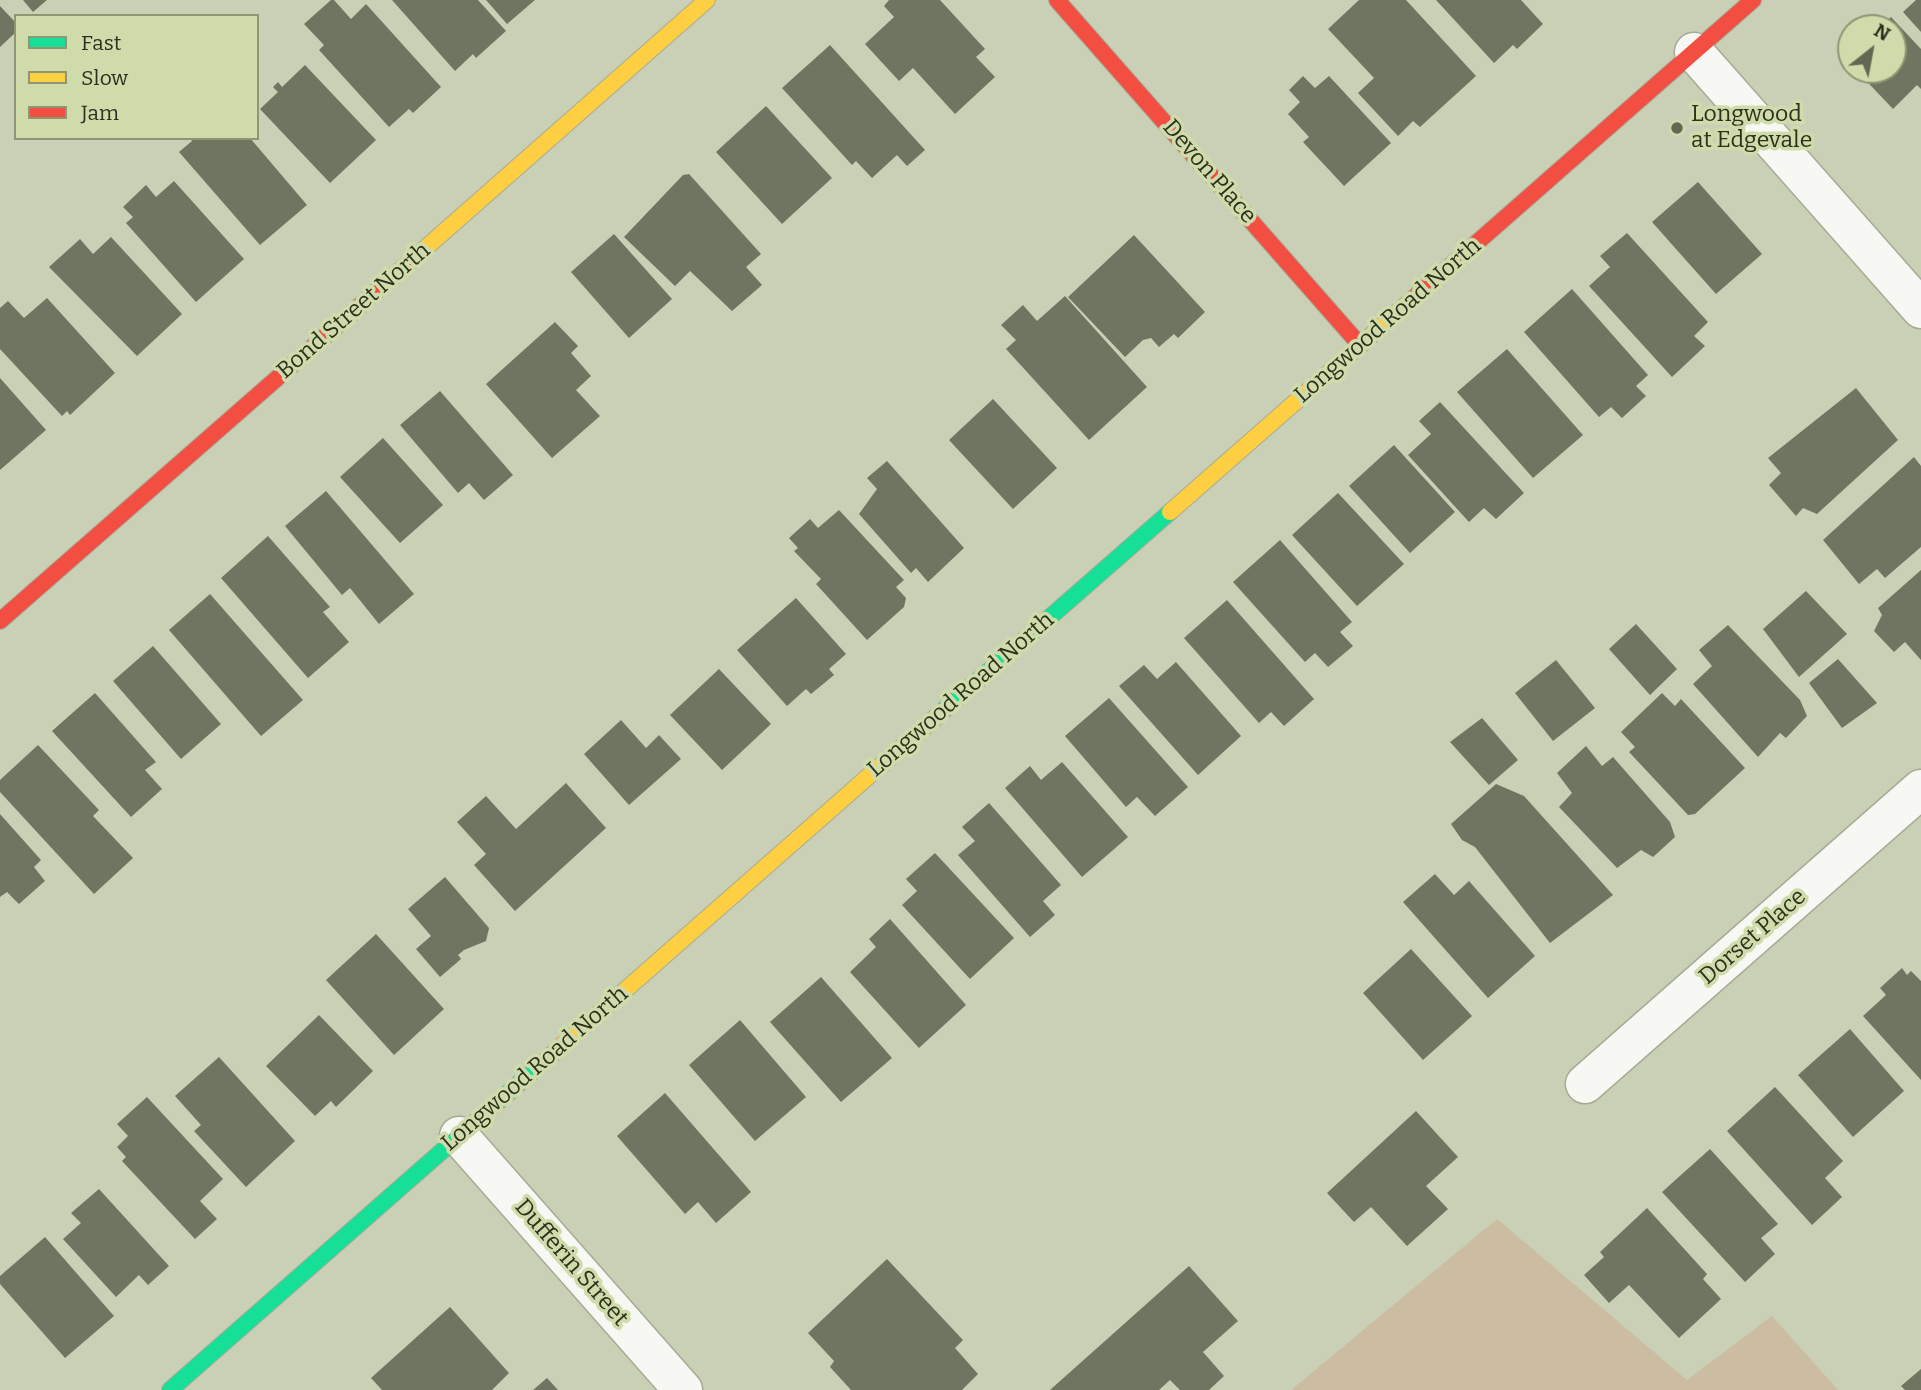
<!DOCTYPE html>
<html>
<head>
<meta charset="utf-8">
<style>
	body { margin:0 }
	#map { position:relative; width:1921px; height:1390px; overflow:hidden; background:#c9d0b6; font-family:Bitter,serif }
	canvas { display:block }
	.legend { position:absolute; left:14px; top:14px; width:245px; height:126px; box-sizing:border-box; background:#cfdbab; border:2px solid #8e9772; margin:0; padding:9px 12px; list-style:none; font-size:21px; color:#2c301d }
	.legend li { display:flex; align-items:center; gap:14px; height:35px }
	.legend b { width:35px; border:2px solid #8e9772 }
	.north { position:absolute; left:1837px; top:14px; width:70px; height:70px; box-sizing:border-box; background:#cfdbab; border:2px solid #8e9772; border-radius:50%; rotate:31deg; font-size:19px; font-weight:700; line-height:28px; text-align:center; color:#2c301d }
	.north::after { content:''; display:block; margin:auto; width:24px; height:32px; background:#636853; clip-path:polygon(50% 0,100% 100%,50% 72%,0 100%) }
</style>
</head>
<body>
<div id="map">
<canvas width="1921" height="1390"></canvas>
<ul class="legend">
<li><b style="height:9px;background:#16e098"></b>Fast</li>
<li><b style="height:9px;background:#ffcf43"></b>Slow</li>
<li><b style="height:9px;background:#f24e42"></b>Jam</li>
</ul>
<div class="north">N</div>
</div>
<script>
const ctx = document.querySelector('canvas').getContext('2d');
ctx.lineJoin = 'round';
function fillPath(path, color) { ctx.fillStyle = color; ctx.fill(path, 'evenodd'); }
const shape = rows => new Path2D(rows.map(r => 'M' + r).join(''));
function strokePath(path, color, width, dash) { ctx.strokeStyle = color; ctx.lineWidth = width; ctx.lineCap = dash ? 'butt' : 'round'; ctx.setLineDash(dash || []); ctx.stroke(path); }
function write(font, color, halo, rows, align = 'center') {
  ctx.font = font + ' Bitter,serif'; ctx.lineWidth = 7; ctx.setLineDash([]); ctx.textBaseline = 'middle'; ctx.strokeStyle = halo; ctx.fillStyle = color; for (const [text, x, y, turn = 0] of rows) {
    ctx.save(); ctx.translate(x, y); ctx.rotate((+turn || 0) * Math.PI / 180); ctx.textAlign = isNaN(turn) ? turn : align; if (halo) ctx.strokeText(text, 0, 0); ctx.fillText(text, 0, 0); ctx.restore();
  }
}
const green = shape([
	[1497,1219,1687,1380,1772,1316,1838,1390,1291,1390]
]);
const building = shape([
	[23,0,47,0,33,12],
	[331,0,334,0,351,19,366,4,441,87,413,113,409,109,389,127,319,50,324,45,304,24],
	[392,0,478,0,506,31,476,58,473,54,455,71],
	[486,0,535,0,507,24],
	[889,0,940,0,985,49,976,57,995,77,955,114,913,68,899,81,865,44,894,17,884,6],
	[1359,0,1406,0,1476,76,1420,127,1413,121,1398,136,1358,93,1374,78,1328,29],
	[1436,0,1521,0,1543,24,1517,49,1513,45,1494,63],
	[1916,0,1921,0,1921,32,1903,12],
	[0,6,16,23,16,32,0,47],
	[1891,17,1921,49,1921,89,1917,85,1893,109,1856,70,1893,70,1893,28,1880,28],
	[830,45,925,150,907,166,897,155,872,178,856,161,852,165,782,88],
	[305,65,376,140,330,183,260,109,278,92,273,87,278,82,282,87],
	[1303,76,1315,88,1329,76,1391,143,1344,186,1303,142,1309,137,1288,114,1300,102,1289,90],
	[766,106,832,178,782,224,716,152],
	[190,138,250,138,307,205,260,245,179,152,192,141],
	[689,174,761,254,746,267,762,285,732,311,690,271,675,286,624,237,683,175],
	[174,181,244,259,196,302,126,223,133,217,123,207,146,185,156,197],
	[1698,182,1762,254,1716,294,1652,222],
	[1627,233,1708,322,1694,336,1705,346,1672,377,1589,286,1610,267,1600,256],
	[614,234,672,299,629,338,571,272],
	[1134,235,1205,312,1178,338,1174,334,1159,347,1151,338,1143,340,1125,357,1068,297],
	[111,237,182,314,137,356,49,267,80,239,93,254],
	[1572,289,1648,375,1636,386,1646,396,1622,418,1611,407,1599,417,1524,332],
	[1065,296,1147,387,1089,440,1006,349,1016,340,1001,325,1023,305,1037,321],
	[47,298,115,373,70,415,67,411,62,416,0,349,0,308,8,301,24,318],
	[555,322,578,346,571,353,591,376,576,390,600,416,552,458,486,384],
	[1507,349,1583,435,1533,478,1457,392],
	[0,378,46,430,0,470],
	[1856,388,1898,440,1817,514,1803,508,1796,516,1769,485,1781,473,1768,458],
	[440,391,513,475,484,500,469,483,458,493,400,425],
	[993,399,1057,468,1013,509,949,440],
	[1440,402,1524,493,1496,519,1484,508,1469,522,1408,455,1431,434,1419,421],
	[383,438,443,505,400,543,340,477],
	[1394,445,1455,512,1410,553,1349,486],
	[1914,457,1921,466,1921,547,1885,578,1877,569,1859,584,1823,540],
	[887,461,964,548,928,582,916,568,911,573,859,514,877,489,867,478],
	[326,491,414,594,379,624,350,588,342,595,285,526],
	[1338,493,1404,564,1357,606,1292,535],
	[839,510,904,580,896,587,906,598,904,607,867,640,816,584,821,579,794,551,798,548,789,538,810,519,818,528],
	[268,536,330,607,323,612,349,642,308,678,221,578],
	[1280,540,1352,622,1340,632,1353,646,1328,667,1315,653,1305,662,1233,582],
	[1921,570,1921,660,1905,642,1894,652,1874,631,1882,615,1878,608],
	[1806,591,1847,634,1799,677,1763,629],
	[210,594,303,700,261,736,169,630],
	[796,598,846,654,829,669,834,675,811,694,806,689,787,706,737,650],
	[1227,600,1314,699,1284,726,1271,712,1259,723,1184,638],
	[1636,624,1677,669,1650,695,1609,649],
	[1728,625,1800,700,1807,716,1786,738,1780,733,1758,757,1693,684,1712,666,1699,650],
	[153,646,221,724,181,759,113,681],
	[1838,659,1877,703,1842,728,1809,683],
	[1556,660,1595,708,1553,741,1515,693],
	[1176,662,1241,736,1198,775,1119,686,1144,665,1157,679],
	[719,669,771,724,722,770,670,715],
	[95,693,156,762,145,770,162,789,131,817,52,731],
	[1662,693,1675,706,1681,699,1745,768,1695,814,1688,815,1629,752,1635,747,1621,732],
	[1109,698,1188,787,1155,816,1137,797,1126,807,1065,736],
	[1482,718,1518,760,1489,785,1450,742],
	[621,720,646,748,659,735,681,759,629,805,584,754],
	[38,745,99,810,93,816,133,858,94,894,0,792,0,780],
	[1586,746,1602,766,1613,757,1670,822,1675,837,1653,857,1641,850,1617,868,1559,807,1572,793,1557,773],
	[1062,762,1128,837,1082,877,1005,788,1030,766,1041,780],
	[566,783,606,828,515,911,474,865,486,854,457,822,486,796,516,829],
	[1496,784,1524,796,1613,895,1550,943,1475,847,1462,840,1451,824],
	[989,803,1061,885,1043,901,1055,915,1030,937,958,855,975,841,962,827],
	[0,814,41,860,34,867,45,881,19,904,7,892,0,897],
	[935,853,1014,938,970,979,902,905,917,891,906,879],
	[1435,874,1454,895,1469,881,1535,956,1488,998,1403,902],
	[445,877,489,928,486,941,464,950,458,955,461,959,440,977,416,949,431,936,408,909],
	[890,919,966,1005,919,1048,850,972,876,947,869,939],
	[376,934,444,1009,394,1055,326,980],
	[1411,949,1472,1016,1423,1060,1363,993],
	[1902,968,1907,975,1911,971,1921,981,1921,1080,1863,1016,1886,995,1880,988],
	[821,977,892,1058,841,1102,770,1022],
	[319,1015,373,1071,336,1107,331,1101,315,1116,266,1066],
	[740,1020,806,1097,755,1141,689,1065],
	[1850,1029,1904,1091,1853,1137,1798,1075],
	[219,1057,295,1141,246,1187,194,1131,201,1125,175,1096],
	[1775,1087,1843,1161,1825,1178,1842,1197,1812,1225,1727,1131],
	[665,1093,751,1192,716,1223,698,1202,685,1214,617,1136],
	[147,1097,223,1179,200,1201,217,1219,195,1239,122,1161,126,1157,117,1147,128,1136,117,1124],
	[1416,1111,1458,1157,1426,1186,1448,1209,1407,1246,1371,1207,1354,1222,1327,1193],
	[1710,1149,1778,1224,1761,1238,1775,1254,1745,1282,1662,1192],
	[99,1189,169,1266,148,1285,139,1275,116,1297,63,1239,81,1223,71,1213],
	[1647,1208,1707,1274,1703,1279,1721,1299,1679,1338,1629,1285,1609,1303,1584,1275,1604,1257,1600,1252],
	[45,1237,114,1316,65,1358,0,1284,0,1276],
	[887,1259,963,1340,955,1348,978,1374,962,1390,851,1390,830,1367,834,1361,808,1333],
	[1189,1266,1238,1321,1203,1352,1224,1376,1209,1390,1180,1390,1170,1380,1159,1390,1050,1390],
	[450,1307,509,1373,492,1390,382,1390,371,1378],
	[1921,1369,1921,1390,1905,1390,1901,1386],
	[547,1378,558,1390,533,1390]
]);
const street = shape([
	[1694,52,1921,309],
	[1585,1084,1921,789],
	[459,1136,683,1390]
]);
const fast = shape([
	[936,717,1170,512],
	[170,1390,557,1050]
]);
const slow = shape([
	[404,267,707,0],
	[1170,512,1415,297],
	[557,1050,936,717]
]);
const jam = shape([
	[1057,0,1360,345],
	[1415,297,1753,0],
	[0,621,404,267]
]);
const markers = [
	[1677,128,7,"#636853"]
];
const poiNames = [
	["Longwood",1691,115],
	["at Edgevale",1691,141]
];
const streetNames = [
	["Devon Place",1209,172,49],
	["Bond Street North",354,311,-41],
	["Longwood Road North",1388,321,-41],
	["Longwood Road North",961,695,-41],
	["Dorset Place",1753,937,-41],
	["Longwood Road North",535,1069,-41],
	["Dufferin Street",571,1263,49]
];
fillPath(green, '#cbbca2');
fillPath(building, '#707561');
strokePath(street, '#a6ab96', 41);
strokePath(fast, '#a6ab96', 18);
strokePath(slow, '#a6ab96', 18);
strokePath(jam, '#a6ab96', 18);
strokePath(street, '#f7f8f4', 38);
strokePath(fast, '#16e098', 16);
strokePath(slow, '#ffcf43', 16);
strokePath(jam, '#f24e42', 16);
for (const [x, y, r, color] of markers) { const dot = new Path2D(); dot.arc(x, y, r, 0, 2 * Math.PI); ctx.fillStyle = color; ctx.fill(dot); strokePath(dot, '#cfdbab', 2.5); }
write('23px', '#2c301d', '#cfdbab', poiNames, 'left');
write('23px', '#2c301d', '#cfdbab', streetNames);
</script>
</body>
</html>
